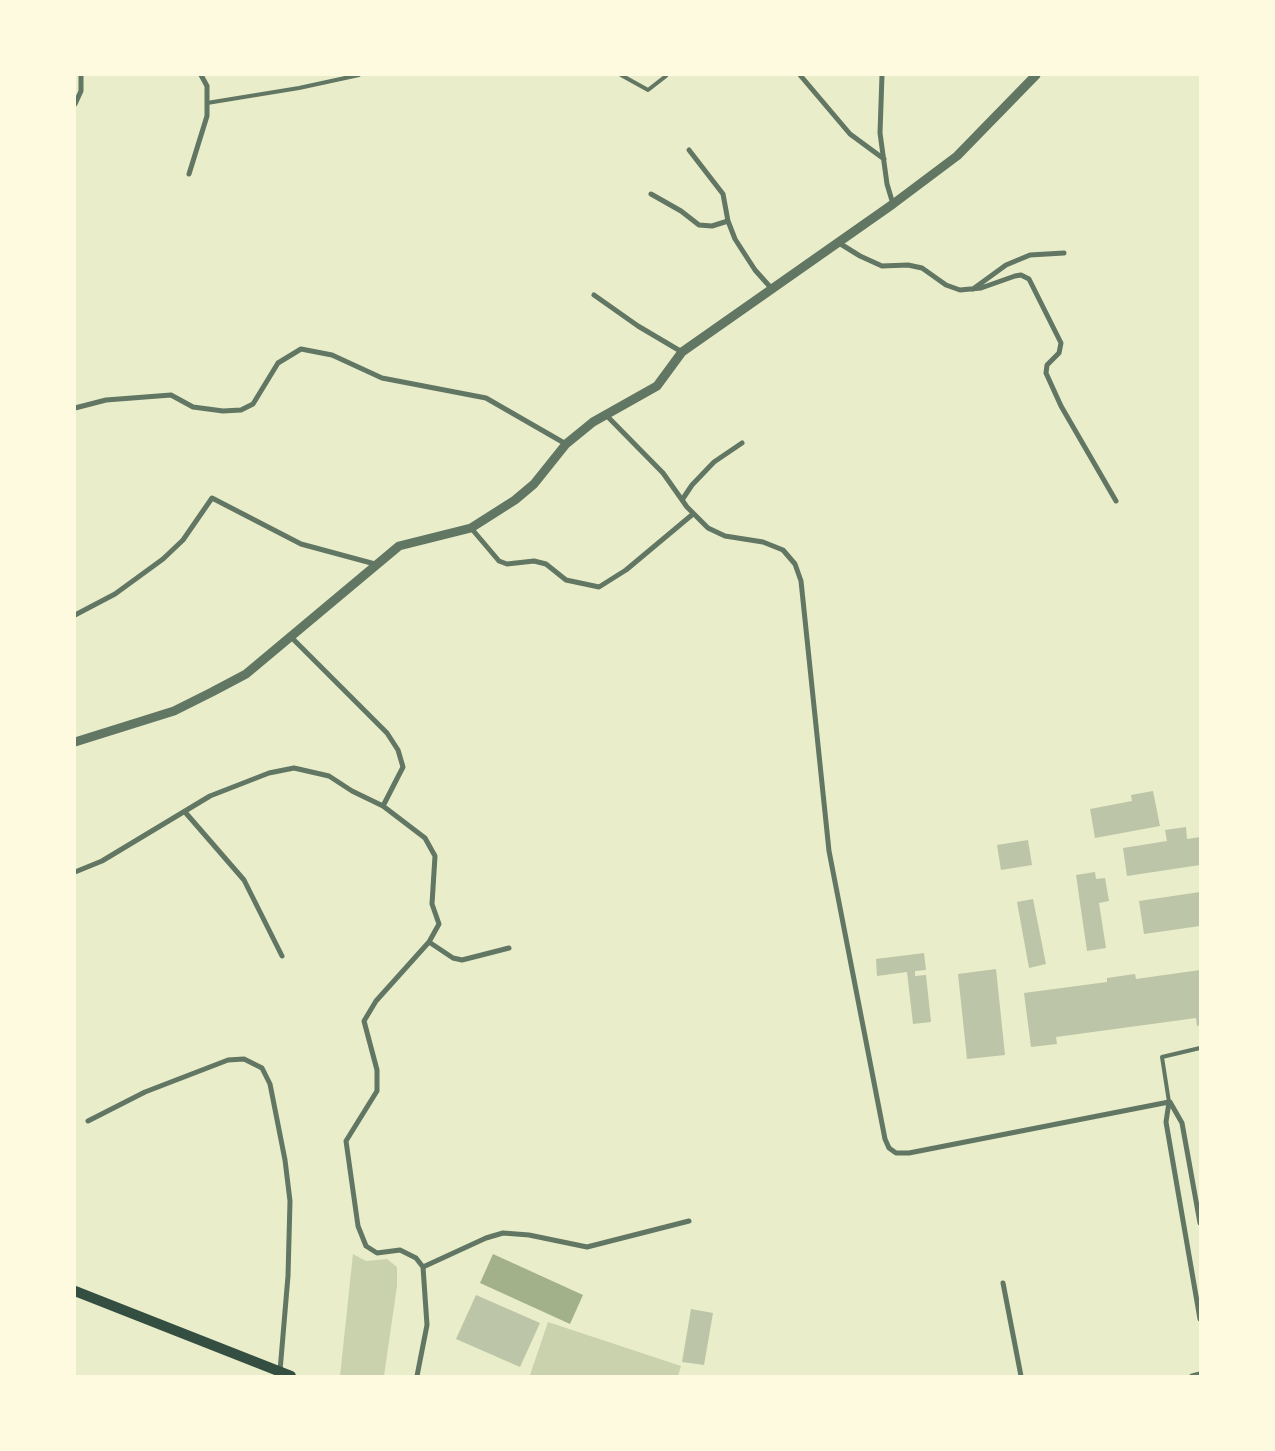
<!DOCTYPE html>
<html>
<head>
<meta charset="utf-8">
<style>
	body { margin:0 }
	#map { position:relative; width:1275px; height:1451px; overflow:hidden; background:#e9edc9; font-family:"Crimson Pro",serif }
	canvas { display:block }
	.frame { position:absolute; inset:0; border:76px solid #fefae0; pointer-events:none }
</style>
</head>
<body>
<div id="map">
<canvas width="1275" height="1451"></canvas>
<div class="frame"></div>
</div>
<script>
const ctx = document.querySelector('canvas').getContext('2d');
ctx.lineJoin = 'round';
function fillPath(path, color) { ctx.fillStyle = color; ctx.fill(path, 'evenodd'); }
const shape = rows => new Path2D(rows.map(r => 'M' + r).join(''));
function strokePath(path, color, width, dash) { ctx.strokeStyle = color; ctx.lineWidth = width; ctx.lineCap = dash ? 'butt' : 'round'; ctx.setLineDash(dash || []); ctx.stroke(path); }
const green = shape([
	[353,1254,366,1261,387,1259,397,1267,397,1286,384,1376,340,1376],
	[548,1322,681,1366,678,1376,530,1375]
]);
const water = shape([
	[493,1254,583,1295,570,1324,480,1283]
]);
const building = shape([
	[1153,791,1160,826,1095,838,1090,809,1132,801,1131,795],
	[1186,827,1187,839,1200,837,1200,865,1127,876,1123,848,1167,841,1165,830],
	[1028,840,1032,865,1001,870,997,845],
	[1095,872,1096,879,1105,878,1109,901,1099,903,1106,948,1087,951,1076,875],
	[1200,892,1200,926,1144,934,1139,901],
	[1033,899,1046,964,1029,968,1017,902],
	[924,953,926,970,915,971,915,976,926,975,931,1022,913,1024,907,972,877,976,876,959],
	[996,969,1005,1055,967,1059,958,974],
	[1200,970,1200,1025,1197,1026,1196,1018,1056,1037,1057,1044,1031,1047,1024,993,1107,982,1107,978,1135,974,1136,979],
	[476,1295,540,1323,520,1367,456,1339],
	[691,1309,713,1313,704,1365,682,1362]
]);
const service = shape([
	[621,75,648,90,666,76],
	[207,103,299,88,359,75],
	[1169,1102,1162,1057,1200,1048]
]);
const minor = shape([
	[800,75,850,134,884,159],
	[882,75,880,133,887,184,893,204],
	[75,104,81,91,81,75],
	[689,150,723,194,728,221,735,239,755,270,772,289],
	[189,174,207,116,207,86,201,75],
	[651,194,681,211,699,225,712,226,728,221],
	[839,243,860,256,882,266,908,265,922,268,946,285,960,290,981,288,1015,276,1021,275,1029,279,1061,343,1059,353,1047,365,1046,373,1061,406,1116,501],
	[973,289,1006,265,1030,255,1064,253],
	[594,295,638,326,682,352],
	[75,408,106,400,171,395,193,407,223,411,241,410,253,404,278,363,301,349,332,355,382,378,486,398,566,444],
	[606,415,663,473,687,507,708,528,725,536,763,542,783,550,795,564,801,581,829,851,885,1139,889,1148,896,1153,909,1153,1169,1102],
	[682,500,692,485,714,462,742,443],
	[471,528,499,561,507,564,534,561,546,564,566,580,599,587,626,570,693,514],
	[75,615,115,594,163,559,183,540,212,498,301,544,375,564],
	[291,637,387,733,398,750,403,767,383,806,425,838,435,856,432,904,439,924,429,942,376,1001,364,1021,377,1070,377,1091,346,1141,358,1226,366,1246,377,1253,400,1250,416,1258,423,1267,427,1325,417,1376],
	[185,812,244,880,282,956],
	[75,872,102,861,210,796,269,773,294,768,329,776,352,791,383,806],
	[429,942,453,958,462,960,509,948],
	[1169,1102,1166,1122,1200,1319],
	[1170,1102,1182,1123,1200,1223],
	[88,1121,145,1092,228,1060,244,1059,262,1068,270,1084,285,1160,290,1201,288,1276,280,1371],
	[423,1267,486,1238,503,1233,529,1235,587,1247,689,1221],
	[1003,1283,1021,1376],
	[1192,1376,1200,1374]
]);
const tertiary = shape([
	[75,742,174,711,212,692,246,674,399,546,471,528,515,500,534,484,566,444,593,422,657,386,682,352,893,204,957,156,1036,75]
]);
const secondary = shape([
	[75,1291,291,1376]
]);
fillPath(green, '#cad2ad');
fillPath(water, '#a3b18a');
fillPath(building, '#bcc5a7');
strokePath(service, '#617663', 4);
strokePath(minor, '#617663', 5);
strokePath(tertiary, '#617663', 9);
strokePath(secondary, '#344e41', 10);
</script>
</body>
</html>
